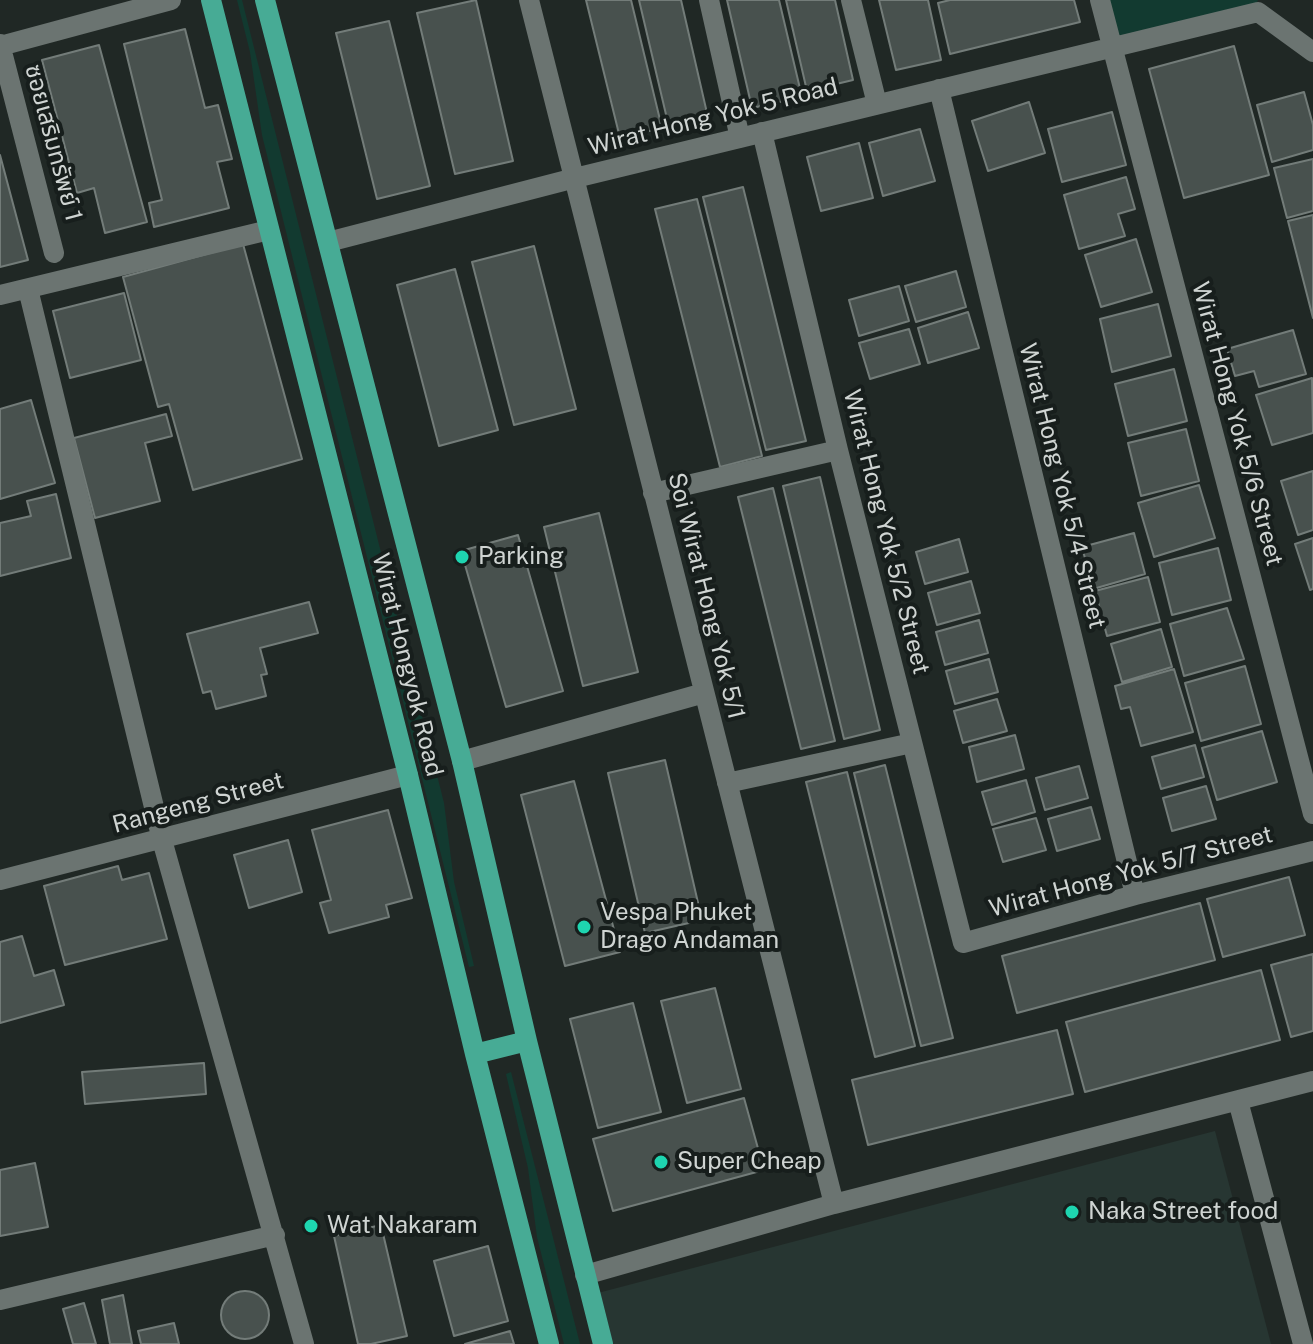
<!DOCTYPE html>
<html>
<head>
<meta charset="utf-8">
<style>
	body { margin:0 }
	canvas { display:block; background:#202825 }
</style>
</head>
<body>
<canvas width="1313" height="1344"></canvas>
<script>
const ctx = document.querySelector('canvas').getContext('2d');
ctx.lineJoin = 'round';
function fillPath(path, color) { ctx.fillStyle = color; ctx.fill(path, 'evenodd'); }
const shape = rows => new Path2D(rows.map(r => 'M' + r).join(''));
function strokePath(path, color, width, dash) { ctx.strokeStyle = color; ctx.lineWidth = width; ctx.lineCap = dash ? 'butt' : 'round'; ctx.setLineDash(dash || []); ctx.stroke(path); }
function write(font, color, halo, rows, align = 'center') {
  ctx.font = font + ' "Public Sans","Noto Sans Thai",sans-serif'; ctx.lineWidth = 8; ctx.setLineDash([]); ctx.textBaseline = 'middle'; ctx.strokeStyle = halo; ctx.fillStyle = color; for (const [text, x, y, turn = 0] of rows) {
    ctx.save(); ctx.translate(x, y); ctx.rotate((+turn || 0) * Math.PI / 180); ctx.textAlign = isNaN(turn) ? turn : align; if (halo) ctx.strokeText(text, 0, 0); ctx.fillText(text, 0, 0); ctx.restore();
  }
}
const built = shape([
	[1215,1131,1271,1344,612,1344,598,1293]
]);
const green = shape([
	[237,0,242,0,444,803,454,882,474,966,469,967,262,135,250,52],
	[1107,0,1258,0,1256,4,1116,38],
	[511,1072,580,1344,564,1344,537,1237,528,1168,506,1074]
]);
const building = shape([
	[476,0,513,161,455,174,417,13,476,0],
	[586,0,631,0,662,128,620,138,586,0],
	[639,0,681,0,707,113,668,123,639,0],
	[727,0,779,0,802,97,752,108,727,0],
	[786,0,835,0,853,80,807,91,786,0],
	[879,0,928,0,941,60,896,70,879,0],
	[950,0,1074,0,1080,22,950,54,938,3,950,0],
	[389,21,430,186,377,199,336,33,389,21],
	[185,29,205,108,218,105,232,159,217,162,229,208,154,227,149,203,162,200,124,44,185,29],
	[99,45,147,222,105,233,94,188,77,193,42,60,99,45],
	[1234,46,1269,175,1184,198,1149,69,1234,46],
	[1304,92,1313,125,1313,150,1272,162,1257,105,1304,92],
	[1029,102,1045,153,988,171,972,121,1029,102],
	[1112,112,1126,165,1062,182,1048,129,1112,112],
	[920,129,935,181,883,196,869,143,920,129],
	[859,143,873,198,821,211,807,157,859,143],
	[0,155,28,260,0,267,0,155],
	[1313,159,1313,211,1287,218,1274,168,1313,159],
	[1126,177,1135,209,1118,214,1125,236,1079,249,1064,195,1126,177],
	[743,187,806,441,766,450,703,197,743,187],
	[697,199,762,456,720,467,655,209,697,199],
	[1313,215,1313,318,1288,221,1313,215],
	[1136,239,1152,292,1101,307,1085,255,1136,239],
	[243,244,302,459,193,490,169,404,158,407,123,277,243,244],
	[534,246,576,409,514,425,472,262,534,246],
	[455,269,498,430,439,446,397,285,455,269],
	[956,271,966,307,916,322,905,286,956,271],
	[899,286,909,321,859,336,849,300,899,286],
	[124,293,141,360,70,378,53,311,124,293],
	[1158,304,1171,356,1112,372,1100,319,1158,304],
	[968,312,979,348,928,363,918,328,968,312],
	[909,329,920,364,870,379,859,343,909,329],
	[1293,330,1306,374,1259,387,1254,371,1235,376,1227,349,1293,330],
	[1174,369,1187,421,1128,436,1115,384,1174,369],
	[1312,378,1313,433,1272,445,1256,395,1312,378],
	[31,400,55,483,0,499,0,409,31,400],
	[166,414,172,436,145,443,160,501,95,518,74,438,166,414],
	[1186,429,1199,481,1141,496,1128,443,1186,429],
	[1313,471,1313,530,1298,535,1281,481,1313,471],
	[820,477,880,730,844,739,783,486,820,477],
	[1199,485,1215,538,1154,557,1138,503,1199,485],
	[773,488,835,741,801,749,738,497,773,488],
	[56,494,71,558,0,576,0,523,31,516,27,501,56,494],
	[599,513,638,672,583,686,544,527,599,513],
	[1134,533,1145,574,1093,589,1082,547,1134,533],
	[518,535,563,691,506,707,461,551,518,535],
	[1313,538,1313,589,1310,590,1295,544,1313,538],
	[959,539,968,572,925,584,916,552,959,539],
	[1218,548,1231,600,1172,615,1159,563,1218,548],
	[1148,577,1160,622,1107,636,1095,591,1148,577],
	[971,581,980,613,937,625,928,593,971,581],
	[309,602,318,633,260,648,267,674,261,675,266,696,216,709,211,691,203,693,187,634,309,602],
	[1227,608,1244,659,1184,676,1170,624,1227,608],
	[979,620,988,653,945,665,936,632,979,620],
	[1161,629,1172,667,1122,682,1111,644,1161,629],
	[989,659,998,692,955,704,946,671,989,659],
	[1245,666,1261,724,1201,741,1185,683,1245,666],
	[1174,669,1193,732,1141,746,1130,707,1121,709,1115,686,1174,669],
	[997,699,1007,731,963,743,954,711,997,699],
	[1262,731,1277,782,1217,800,1202,748,1262,731],
	[1015,735,1024,769,977,782,969,747,1015,735],
	[1195,745,1204,777,1161,789,1152,757,1195,745],
	[665,760,702,920,645,933,608,773,665,760],
	[885,765,953,1038,921,1046,854,773,885,765],
	[1079,766,1088,798,1045,810,1036,778,1079,766],
	[847,772,915,1046,875,1057,806,782,847,772],
	[1026,780,1035,812,992,825,982,792,1026,780],
	[574,781,620,952,565,966,521,795,574,781],
	[1206,786,1216,819,1172,831,1163,798,1206,786],
	[1091,807,1100,839,1057,851,1048,819,1091,807],
	[388,810,412,898,386,905,389,917,329,933,320,903,331,900,312,830,388,810],
	[1036,818,1046,850,1003,862,993,829,1036,818],
	[288,840,302,892,249,908,234,855,288,840],
	[118,866,122,880,149,873,167,939,65,965,44,886,118,866],
	[1289,877,1305,935,1223,957,1207,899,1289,877],
	[1200,903,1215,960,1017,1013,1002,956,1200,903],
	[22,936,34,976,54,970,64,1005,0,1023,0,942,22,936],
	[1313,954,1313,1031,1291,1037,1271,965,1313,954],
	[1261,970,1280,1040,1085,1092,1066,1022,1261,970],
	[715,988,741,1089,687,1103,661,1001,715,988],
	[633,1003,661,1112,598,1128,570,1019,633,1003],
	[1057,1030,1073,1094,868,1145,852,1080,1057,1030],
	[204,1063,206,1094,85,1104,82,1072,204,1063],
	[744,1098,764,1170,613,1211,593,1139,744,1098],
	[35,1163,48,1227,0,1236,0,1170,35,1163],
	[381,1225,407,1336,371,1344,358,1344,334,1236,381,1225],
	[488,1246,508,1321,454,1336,434,1261,488,1246],
	'221 1315a24 24 0 1 1 48 0a24 24 0 1 1-48 0Z',
	[123,1295,132,1344,110,1344,102,1300,123,1295],
	[84,1303,96,1344,73,1344,63,1309,84,1303],
	[174,1323,179,1344,141,1344,138,1331,174,1323],
	[510,1331,514,1344,465,1344,510,1331]
]);
const minor = shape([
	[529,0,834,1204],
	[709,0,740,138],
	[851,0,877,104],
	[1100,0,1313,814],
	[0,44,54,253],
	[0,46,171,0],
	[939,89,1135,895],
	[762,132,838,450,963,943,1135,895,1313,851],
	[328,242,575,178,1258,12,1313,52],
	[28,289,162,840,304,1344],
	[0,295,269,230],
	[653,493,838,450],
	[462,761,704,693],
	[727,783,912,743],
	[0,880,408,775],
	[1238,1101,1303,1344],
	[585,1275,834,1204,1313,1081],
	[0,1300,275,1235]
]);
const major = shape([
	[211,0,408,775,475,1054,549,1344],
	[265,0,462,761,527,1041,603,1344],
	[475,1054,527,1041]
]);
const markers = [
	[462,557,8,"#1ed5b0"],
	[584,927,8,"#1ed5b0"],
	[661,1162,8,"#1ed5b0"],
	[1072,1212,8,"#1ed5b0"],
	[311,1226,8,"#1ed5b0"]
];
const streetNames = [
	["Wirat Hong Yok 5 Road",713,117,-14],
	["ซอยเสริมทรัพย์ 1",53,143,75],
	["Wirat Hong Yok 5/6 Street",1237,424,75],
	["Wirat Hong Yok 5/4 Street",1062,486,76],
	["Wirat Hong Yok 5/2 Street",886,532,76],
	["Soi Wirat Hong Yok 5/1",706,596,76],
	["Wirat Hongyok Road",407,665,76],
	["Rangeng Street",198,803,-15],
	["Wirat Hong Yok 5/7 Street",1131,872,-15]
];
const poiNames = [
	["Parking",478,557],
	["Vespa Phuket",600,913],
	["Drago Andaman",600,941],
	["Super Cheap",677,1162],
	["Naka Street food",1088,1212],
	["Wat Nakaram",327,1226]
];
fillPath(built, '#273632');
fillPath(green, '#123a30');
fillPath(building, '#48514e');
strokePath(building, '#737c79', 2);
strokePath(minor, '#6b7471', 20);
strokePath(major, '#47ab95', 20);
for (const [x, y, r, color] of markers) { const dot = new Path2D(); dot.arc(x, y, r, 0, 2 * Math.PI); ctx.fillStyle = color; ctx.fill(dot); strokePath(dot, '#171e1c', 3); }
write('24px', '#cfd4d2', '#171e1c', streetNames);
write('24px', '#cfd4d2', '#171e1c', poiNames, 'left');
</script>
</body>
</html>
